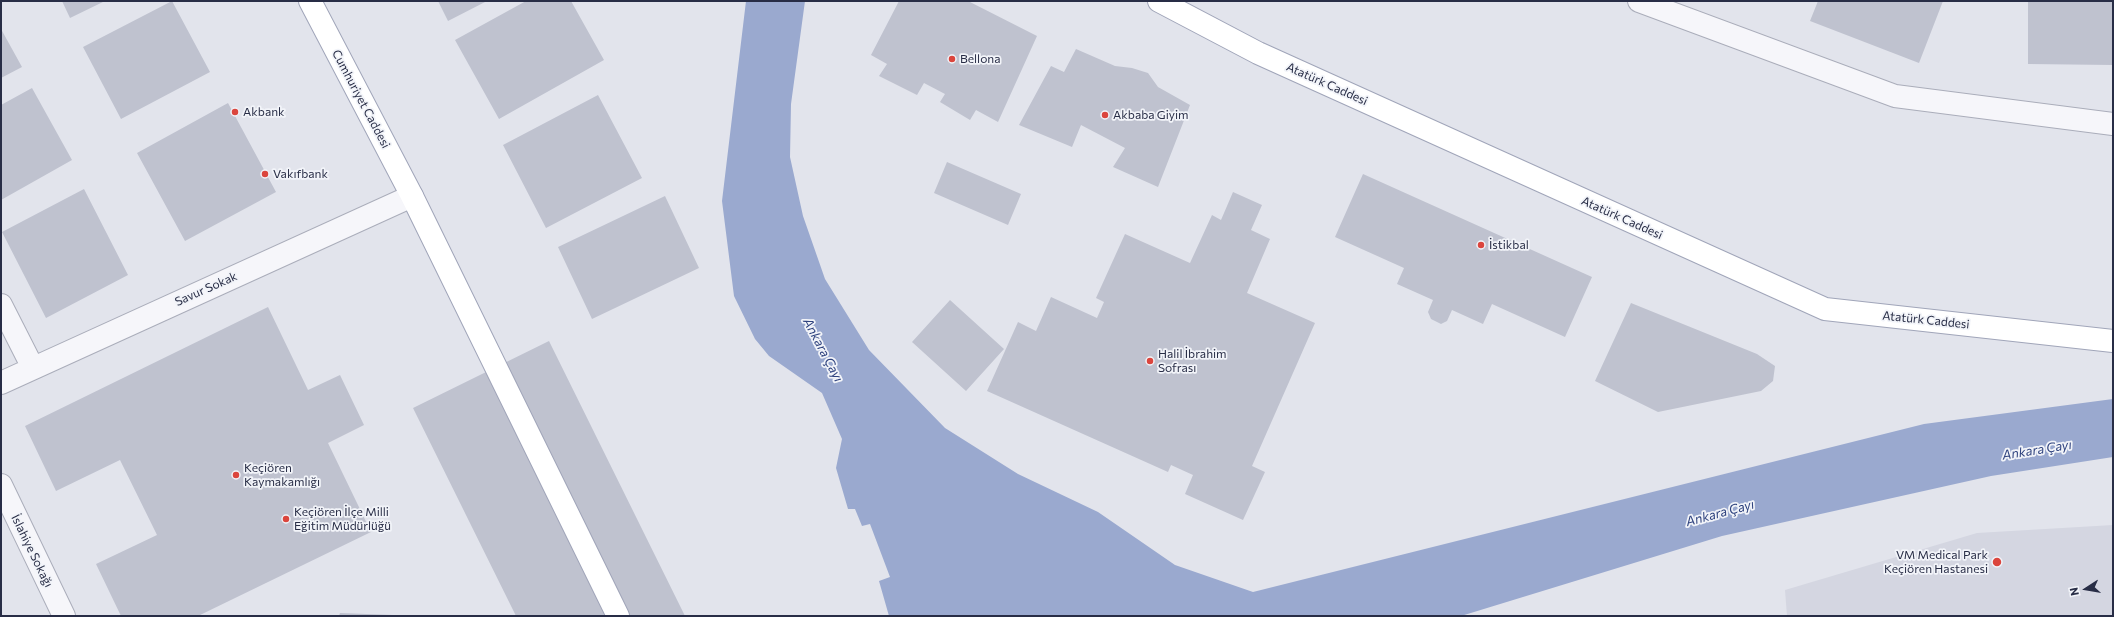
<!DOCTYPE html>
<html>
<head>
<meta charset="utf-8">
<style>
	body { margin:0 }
	#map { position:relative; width:2114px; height:617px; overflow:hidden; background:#e2e4ec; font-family:Commissioner,sans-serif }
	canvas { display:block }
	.frame { position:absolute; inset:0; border:2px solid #282d46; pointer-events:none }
	.north { position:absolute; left:2066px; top:569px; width:40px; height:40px; -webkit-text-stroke:3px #f2f4f9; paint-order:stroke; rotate:258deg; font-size:11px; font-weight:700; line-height:16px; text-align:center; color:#282d46 }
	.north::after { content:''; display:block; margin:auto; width:14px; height:18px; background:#282d46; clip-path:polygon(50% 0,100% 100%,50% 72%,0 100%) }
</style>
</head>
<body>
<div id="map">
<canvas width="2114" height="617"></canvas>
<div class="frame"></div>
<div class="north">N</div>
</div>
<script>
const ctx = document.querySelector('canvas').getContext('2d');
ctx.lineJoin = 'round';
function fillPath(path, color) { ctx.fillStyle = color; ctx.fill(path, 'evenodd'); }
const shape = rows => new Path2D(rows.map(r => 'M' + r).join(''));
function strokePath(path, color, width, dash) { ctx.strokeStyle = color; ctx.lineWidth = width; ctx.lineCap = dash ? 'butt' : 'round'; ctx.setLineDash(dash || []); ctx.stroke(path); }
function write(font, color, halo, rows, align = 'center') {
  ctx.font = font + ' Commissioner,sans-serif'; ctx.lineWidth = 3.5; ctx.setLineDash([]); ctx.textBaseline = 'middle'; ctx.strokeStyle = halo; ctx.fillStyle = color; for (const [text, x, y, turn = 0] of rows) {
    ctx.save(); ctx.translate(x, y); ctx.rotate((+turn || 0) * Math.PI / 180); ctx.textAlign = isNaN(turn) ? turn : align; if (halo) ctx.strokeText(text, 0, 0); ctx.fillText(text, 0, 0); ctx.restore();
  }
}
const built = shape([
	[2113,525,2113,616,1787,616,1785,590,1977,533]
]);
const water = shape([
	[746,1,805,1,791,104,790,157,803,216,825,279,869,350,945,428,1018,474,1098,512,1175,565,1253,592,1924,424,2113,399,2113,457,1991,476,1722,536,1461,616,889,616,879,581,890,577,870,524,862,526,855,509,848,509,836,468,842,439,822,393,769,356,755,339,734,296,722,201]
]);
const building = shape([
	[62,1,105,1,70,18],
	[172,1,210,72,121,119,83,47],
	[438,1,487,1,448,21],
	[526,1,571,1,604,60,499,119,455,40],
	[899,1,968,1,1037,36,998,122,976,110,970,120,940,102,945,94,924,83,917,95,879,76,887,64,871,55],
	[1818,1,1943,1,1919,63,1810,21],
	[2028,1,2113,1,2113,65,2028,64],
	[1,29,22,67,1,78],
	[1076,49,1115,66,1132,68,1148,73,1158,87,1190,105,1158,187,1113,167,1125,148,1081,125,1072,147,1019,125,1051,66,1064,72],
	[32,88,72,160,1,200,1,105],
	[598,95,642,178,546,228,503,145],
	[228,103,276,192,185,241,137,153],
	[947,162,1021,194,1008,225,934,193],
	[1363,174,1592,277,1565,337,1492,304,1483,324,1452,310,1447,321,1441,324,1431,319,1428,312,1433,300,1397,284,1404,268,1335,237],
	[84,189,128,275,46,318,2,232],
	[1233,192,1262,205,1251,230,1270,239,1247,293,1315,323,1252,466,1265,472,1243,520,1185,494,1193,475,1171,465,1168,472,987,391,1018,322,1036,331,1051,297,1097,318,1104,302,1096,298,1125,234,1190,263,1212,215,1221,220],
	[665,196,699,268,592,319,558,247],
	[950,300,1004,349,966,391,912,342],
	[1631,303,1757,354,1775,366,1773,381,1761,391,1658,412,1595,381],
	[268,307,308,390,340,375,364,425,328,443,371,532,198,616,121,616,96,564,157,535,120,460,56,491,25,426],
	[549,341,685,616,516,616,413,408],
	[340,613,393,615,393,616,339,616]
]);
const minor = shape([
	[1639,1,1895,96,2113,124],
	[1,305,33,368],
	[1,383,412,196],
	[1,485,64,616]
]);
const major = shape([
	[310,1,412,196,618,616],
	[1159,1,1258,53,1825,309,2113,341]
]);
const markers = [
	[952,59,4,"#db453d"],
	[235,112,4,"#db453d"],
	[1105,115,4,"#db453d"],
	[265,174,4,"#db453d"],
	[1481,245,4,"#db453d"],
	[1150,361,4,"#db453d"],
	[236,475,4,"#db453d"],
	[286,519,4,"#db453d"],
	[1997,562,5,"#db453d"]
];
const poiNames = [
	["Bellona",960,59],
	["Akbank",243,112],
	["Akbaba Giyim",1113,115],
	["Vakıfbank",273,174],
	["İstikbal",1489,245],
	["Halil İbrahim",1158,354],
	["Sofrası",1158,368],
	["Keçiören",244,468],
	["Kaymakamlığı",244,482],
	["Keçiören İlçe Milli",294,512],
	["Eğitim Müdürlüğü",294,526],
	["VM Medical Park",1988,555,"right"],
	["Keçiören Hastanesi",1988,569,"right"]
];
const streetNames = [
	["Atatürk Caddesi",1327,84,24],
	["Cumhuriyet Caddesi",361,99,62],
	["Atatürk Caddesi",1622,218,24],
	["Savur Sokak",206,289,-24],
	["Atatürk Caddesi",1926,320,6],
	["İslahiye Sokağı",32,551,64]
];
const waterNames = [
	["Ankara Çayı",823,350,62],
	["Ankara Çayı",2037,450,-9],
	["Ankara Çayı",1720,513,-15]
];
fillPath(built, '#d4d6e1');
fillPath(water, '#9aa9cf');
fillPath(building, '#bfc2cf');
strokePath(minor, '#aaadba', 24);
strokePath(major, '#a0a5b9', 24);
strokePath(minor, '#f6f6fa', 22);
strokePath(major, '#fff', 22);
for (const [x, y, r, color] of markers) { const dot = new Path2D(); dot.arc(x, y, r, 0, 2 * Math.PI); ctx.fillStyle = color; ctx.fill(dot); strokePath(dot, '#f2f4f9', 1.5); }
write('12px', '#282d46', '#f2f4f9', poiNames, 'left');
write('12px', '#282d46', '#f2f4f9', streetNames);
write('italic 13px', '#2e427e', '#f2f4f9', waterNames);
</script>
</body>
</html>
